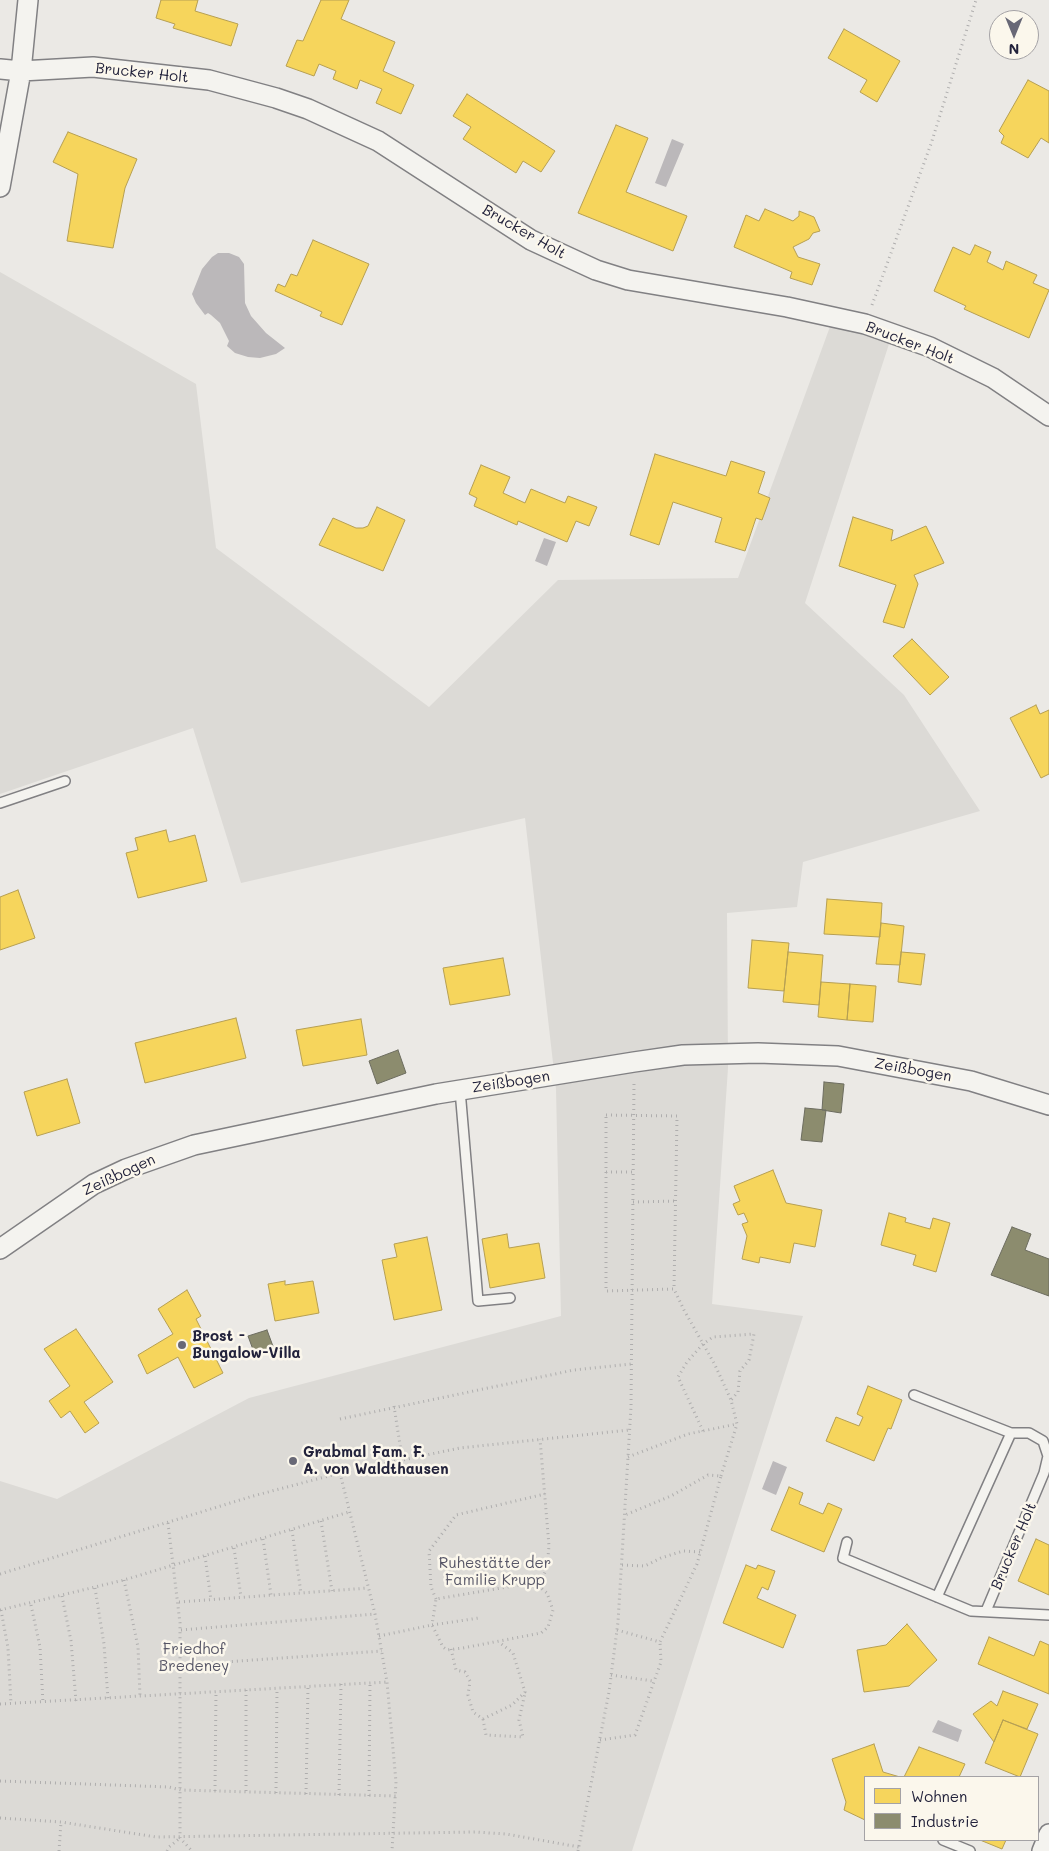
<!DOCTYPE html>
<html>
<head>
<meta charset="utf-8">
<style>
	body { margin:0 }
	#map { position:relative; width:1049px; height:1851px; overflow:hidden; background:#ebe9e5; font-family:Mali,sans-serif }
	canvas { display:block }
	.legend { position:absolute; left:864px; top:1776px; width:175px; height:65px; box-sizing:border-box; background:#fbf7ec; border:1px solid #a4a2a5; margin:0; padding:6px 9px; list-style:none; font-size:15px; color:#22223b }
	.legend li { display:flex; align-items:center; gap:10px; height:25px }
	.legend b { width:25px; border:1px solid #a4a2a5 }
	.north { position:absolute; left:989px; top:10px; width:50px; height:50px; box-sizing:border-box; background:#fbf7ec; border:1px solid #a4a2a5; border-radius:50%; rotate:180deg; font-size:14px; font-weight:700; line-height:20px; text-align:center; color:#22223b }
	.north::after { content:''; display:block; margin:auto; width:18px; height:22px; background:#686876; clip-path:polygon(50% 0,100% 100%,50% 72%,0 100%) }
</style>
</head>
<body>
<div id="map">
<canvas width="1049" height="1851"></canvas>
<ul class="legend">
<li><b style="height:14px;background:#f6d55c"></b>Wohnen</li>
<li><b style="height:14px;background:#8c8c6e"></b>Industrie</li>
</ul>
<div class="north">N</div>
</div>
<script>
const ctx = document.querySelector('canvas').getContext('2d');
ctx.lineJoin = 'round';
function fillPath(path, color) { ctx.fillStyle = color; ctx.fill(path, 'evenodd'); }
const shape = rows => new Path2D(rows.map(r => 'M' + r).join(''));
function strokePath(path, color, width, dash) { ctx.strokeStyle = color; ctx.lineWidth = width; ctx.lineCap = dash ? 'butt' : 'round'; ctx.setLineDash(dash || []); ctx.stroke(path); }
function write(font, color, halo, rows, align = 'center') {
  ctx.font = font + ' Mali,sans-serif'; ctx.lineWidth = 5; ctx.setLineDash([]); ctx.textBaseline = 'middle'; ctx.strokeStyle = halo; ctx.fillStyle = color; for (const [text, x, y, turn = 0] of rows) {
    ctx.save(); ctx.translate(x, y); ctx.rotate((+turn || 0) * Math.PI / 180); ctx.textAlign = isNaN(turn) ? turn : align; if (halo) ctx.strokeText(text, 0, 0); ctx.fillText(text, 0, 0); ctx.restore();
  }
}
const green = shape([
	[0,272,196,384,216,548,429,707,558,580,738,578,835,313,865,324,889,344,805,603,904,695,980,811,803,862,797,907,727,913,728,1068,712,1304,803,1316,632,1851,0,1851,0,1481,57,1499,249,1398,561,1316,556,1089,525,818,241,883,193,728,0,794]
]);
const water = shape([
	[672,139,684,144,666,187,655,183],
	[218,253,229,253,239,257,244,264,245,303,251,316,266,333,285,348,276,354,260,358,248,357,235,353,227,346,229,341,220,323,211,315,208,313,205,315,196,303,192,294,202,269,212,257],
	[544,538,556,542,547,566,535,561],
	[773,1461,787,1467,776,1495,762,1489],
	[938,1720,962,1730,958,1742,932,1732]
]);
const homes = shape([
	[161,0,198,0,195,11,238,24,231,46,173,28,175,24,156,18,161,0],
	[321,0,349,0,341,19,395,42,383,71,414,85,401,114,376,103,382,89,360,80,357,89,333,79,336,71,319,64,314,76,286,66,297,40,303,41,321,0],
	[844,29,900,61,877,102,860,92,867,80,828,58,844,29],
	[1028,80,1049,91,1049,143,1041,138,1028,158,1001,143,1004,136,999,131,1028,80],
	[467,94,555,151,541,172,523,161,516,173,463,139,471,127,453,116,467,94],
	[616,125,648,138,626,192,687,216,673,251,578,213,616,125],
	[68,132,137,159,125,188,113,248,67,241,78,174,53,162,68,132],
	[765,209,793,221,799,216,799,211,814,217,820,231,813,233,809,239,793,247,798,257,820,264,812,285,790,278,792,272,734,247,746,215,759,221,765,209],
	[313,240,369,264,342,325,320,316,322,312,275,291,278,284,285,287,291,274,297,276,313,240],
	[975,245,991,252,987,262,1003,270,1006,261,1037,275,1033,283,1049,290,1029,338,964,309,966,306,934,291,953,247,970,255,975,245],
	[655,454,726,476,731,461,765,472,758,493,770,498,762,520,756,518,745,551,715,542,722,518,673,502,659,545,630,535,655,454],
	[481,465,510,477,503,493,525,503,531,489,565,503,568,496,597,507,589,526,576,521,567,542,518,521,517,525,474,506,477,498,469,494,481,465],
	[377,507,405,520,383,571,319,545,333,518,356,528,363,528,368,526,377,507],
	[853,517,893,530,891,541,926,526,944,563,914,575,918,584,904,628,883,622,896,585,839,566,853,517],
	[912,639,949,677,930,695,893,656,912,639],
	[1036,705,1040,714,1049,710,1049,774,1041,778,1010,718,1036,705],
	[166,830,169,842,195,835,207,881,138,898,126,853,138,850,135,838,166,830],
	[18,890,35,938,0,950,0,897,18,890],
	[827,899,882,903,880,937,824,934,827,899],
	[881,923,904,926,900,965,876,964,881,923],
	[752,940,789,943,784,991,748,988,752,940],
	[788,952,823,955,819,1005,783,1002,788,952],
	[901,952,925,954,921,985,898,982,901,952],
	[503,958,510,995,450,1005,443,968,503,958],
	[821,982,850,984,847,1020,818,1017,821,982],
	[850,984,876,986,873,1022,847,1020,850,984],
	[236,1018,246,1058,145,1083,135,1043,236,1018],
	[361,1019,367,1055,303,1066,296,1030,361,1019],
	[67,1079,80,1123,37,1136,24,1092,67,1079],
	[773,1170,786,1203,822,1210,815,1247,794,1243,790,1263,760,1257,759,1263,742,1259,747,1236,742,1224,748,1222,744,1213,738,1215,733,1204,740,1201,734,1186,773,1170],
	[889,1213,906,1218,905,1222,930,1229,933,1218,950,1223,936,1272,913,1265,916,1255,881,1245,889,1213],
	[507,1234,509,1248,539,1243,545,1278,490,1288,482,1239,507,1234],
	[427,1237,442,1310,394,1320,382,1260,397,1257,394,1244,427,1237],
	[285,1281,285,1285,313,1281,319,1313,275,1321,268,1284,285,1281],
	[187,1290,201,1316,196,1319,223,1373,194,1388,178,1357,147,1374,138,1355,173,1334,158,1309,187,1290],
	[76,1329,113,1382,84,1402,99,1423,85,1433,70,1411,61,1418,49,1401,70,1386,44,1349,76,1329],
	[868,1386,902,1400,891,1429,888,1428,874,1461,826,1441,836,1417,859,1426,863,1417,857,1414,868,1386],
	[789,1487,803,1493,799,1504,823,1514,828,1503,842,1509,824,1552,771,1530,789,1487],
	[1036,1539,1049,1545,1049,1595,1018,1581,1036,1539],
	[746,1565,756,1569,758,1565,775,1571,768,1590,762,1587,757,1598,796,1615,783,1648,723,1623,746,1565],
	[907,1624,937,1660,909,1686,864,1692,857,1650,886,1645,907,1624],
	[989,1637,1034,1656,1040,1641,1049,1645,1049,1694,978,1664,989,1637],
	[1003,1691,1038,1704,1027,1729,1003,1720,994,1742,973,1714,991,1701,997,1706,1003,1691],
	[1003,1720,1038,1734,1020,1777,985,1763,1003,1720],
	[874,1744,883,1772,900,1777,865,1777,865,1820,844,1810,846,1802,832,1759,874,1744],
	[919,1747,965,1764,959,1777,904,1777,919,1747],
	[980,1840,1006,1840,1002,1849,980,1840]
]);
const industry = shape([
	[398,1050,406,1073,377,1084,369,1061,398,1050],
	[824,1082,844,1084,841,1113,822,1110,824,1082],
	[805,1108,826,1110,822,1142,801,1140,805,1108],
	[1012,1227,1031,1234,1025,1250,1049,1259,1049,1296,991,1275,1012,1227],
	[267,1330,274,1349,255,1355,248,1336,267,1330]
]);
const path = shape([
	[872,305,931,144,976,0],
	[606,1115,677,1116,674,1289,606,1291,606,1115],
	[606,1172,633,1172],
	[633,1202,677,1201],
	[394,1406,402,1458],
	[340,1419,574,1370,631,1364],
	[703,1431,678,1377,687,1362,703,1344,713,1337,754,1334,749,1360,740,1371,738,1392,731,1400],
	[628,1457,688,1434,737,1424,731,1400,715,1365,684,1310,674,1289],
	[340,1473,375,1614,387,1682,396,1782,392,1851],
	[721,1476,737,1424],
	[321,1521,332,1591],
	[168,1523,180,1623,180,1838,192,1851],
	[292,1530,301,1593],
	[263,1539,271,1595],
	[234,1548,241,1597],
	[205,1556,211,1600],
	[622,1565,645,1566,661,1558,683,1551,701,1552],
	[0,1574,253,1496,340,1473,460,1448,629,1430],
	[124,1580,138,1647,140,1696],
	[538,1587,547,1568,549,1546,540,1439],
	[95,1588,104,1644,108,1699],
	[62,1596,71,1641,76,1701],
	[436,1599,431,1587,429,1551,456,1515,545,1494],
	[179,1602,368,1588],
	[31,1605,40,1647,43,1703],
	[0,1610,124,1580,349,1512],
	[1,1610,8,1648,11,1704],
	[181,1630,375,1614],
	[617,1630,660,1642,697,1564,721,1476,708,1475,671,1496,625,1515],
	[379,1636,432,1625,443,1647,447,1650,463,1648,541,1633,548,1627,553,1610,547,1593,541,1588,529,1585,519,1585,436,1599,432,1625,479,1618],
	[451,1649,456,1670,465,1672,470,1681,468,1695,473,1712,483,1719,512,1705,525,1692,513,1653,499,1642],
	[182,1665,382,1651],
	[611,1675,653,1681],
	[246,1690,246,1792],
	[0,1704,387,1682],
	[483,1719,486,1735,523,1737,519,1720,525,1693],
	[600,1740,635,1735,661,1662,660,1642],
	[0,1781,169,1787,181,1790,396,1796],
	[215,1791,216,1691],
	[276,1793,277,1688],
	[306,1794,308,1686],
	[339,1795,341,1684],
	[369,1796,370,1683],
	[0,1818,61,1822,156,1837,475,1832,506,1834,579,1847],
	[59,1851,61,1822],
	[167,1851,169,1847,180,1838],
	[578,1851,609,1692,618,1622,631,1407,634,1083]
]);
const lane = shape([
	[0,803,65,781],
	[460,1090,478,1301,510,1298],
	[914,1395,1011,1433,1029,1433,1043,1441,1048,1456,1044,1473,986,1611],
	[847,1542,843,1558,971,1611,1049,1615],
	[937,1597,1011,1433],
	[943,1840,970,1851]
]);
const street = shape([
	[0,69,21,71,93,67,209,80,276,98,308,109,378,141,531,240,596,270,628,280,787,307,865,324,930,347,993,378,1049,416],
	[0,187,21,71,28,0],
	[0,1249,94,1184,126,1169,194,1145,436,1094,634,1062,683,1055,758,1053,838,1056,971,1081,1049,1105],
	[1042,1851,1049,1834]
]);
const markers = [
	[182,1345,5,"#686876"],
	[293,1461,5,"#686876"]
];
const streetNames = [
	["Brucker Holt",142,73,6],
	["Brucker Holt",524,232,30],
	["Brucker Holt",910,343,21],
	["Zeißbogen",913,1070,10],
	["Zeißbogen",511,1082,-9],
	["Zeißbogen",119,1175,-25],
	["Brucker Holt",1014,1546,-67]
];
const poiNames = [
	["Brost -",192,1336],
	["Bungalow-Villa",192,1353],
	["Grabmal Fam. F.",303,1452],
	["A. von Waldthausen",303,1469]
];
const parkNames = [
	["Ruhestätte der",495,1563],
	["Familie Krupp",495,1580],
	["Friedhof",194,1649],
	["Bredeney",194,1666]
];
fillPath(green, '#dcdad6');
fillPath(water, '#bbb8ba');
fillPath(homes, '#f6d55c');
strokePath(homes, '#b69f52', 1);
fillPath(industry, '#8c8c6e');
strokePath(industry, '#6c6c5f', 1);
strokePath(lane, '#818083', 12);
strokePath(street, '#818083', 22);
strokePath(path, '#afaeae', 3, [1, 4]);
strokePath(lane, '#f4f3ef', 9);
strokePath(street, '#f4f3ef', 19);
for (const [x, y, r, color] of markers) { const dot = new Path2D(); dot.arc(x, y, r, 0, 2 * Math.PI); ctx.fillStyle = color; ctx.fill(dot); strokePath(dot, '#fbf7ec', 2); }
write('15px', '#22223b', '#fbf7ec', streetNames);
write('bold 15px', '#22223b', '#fbf7ec', poiNames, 'left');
write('15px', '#565566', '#fbf7ec', parkNames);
</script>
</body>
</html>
